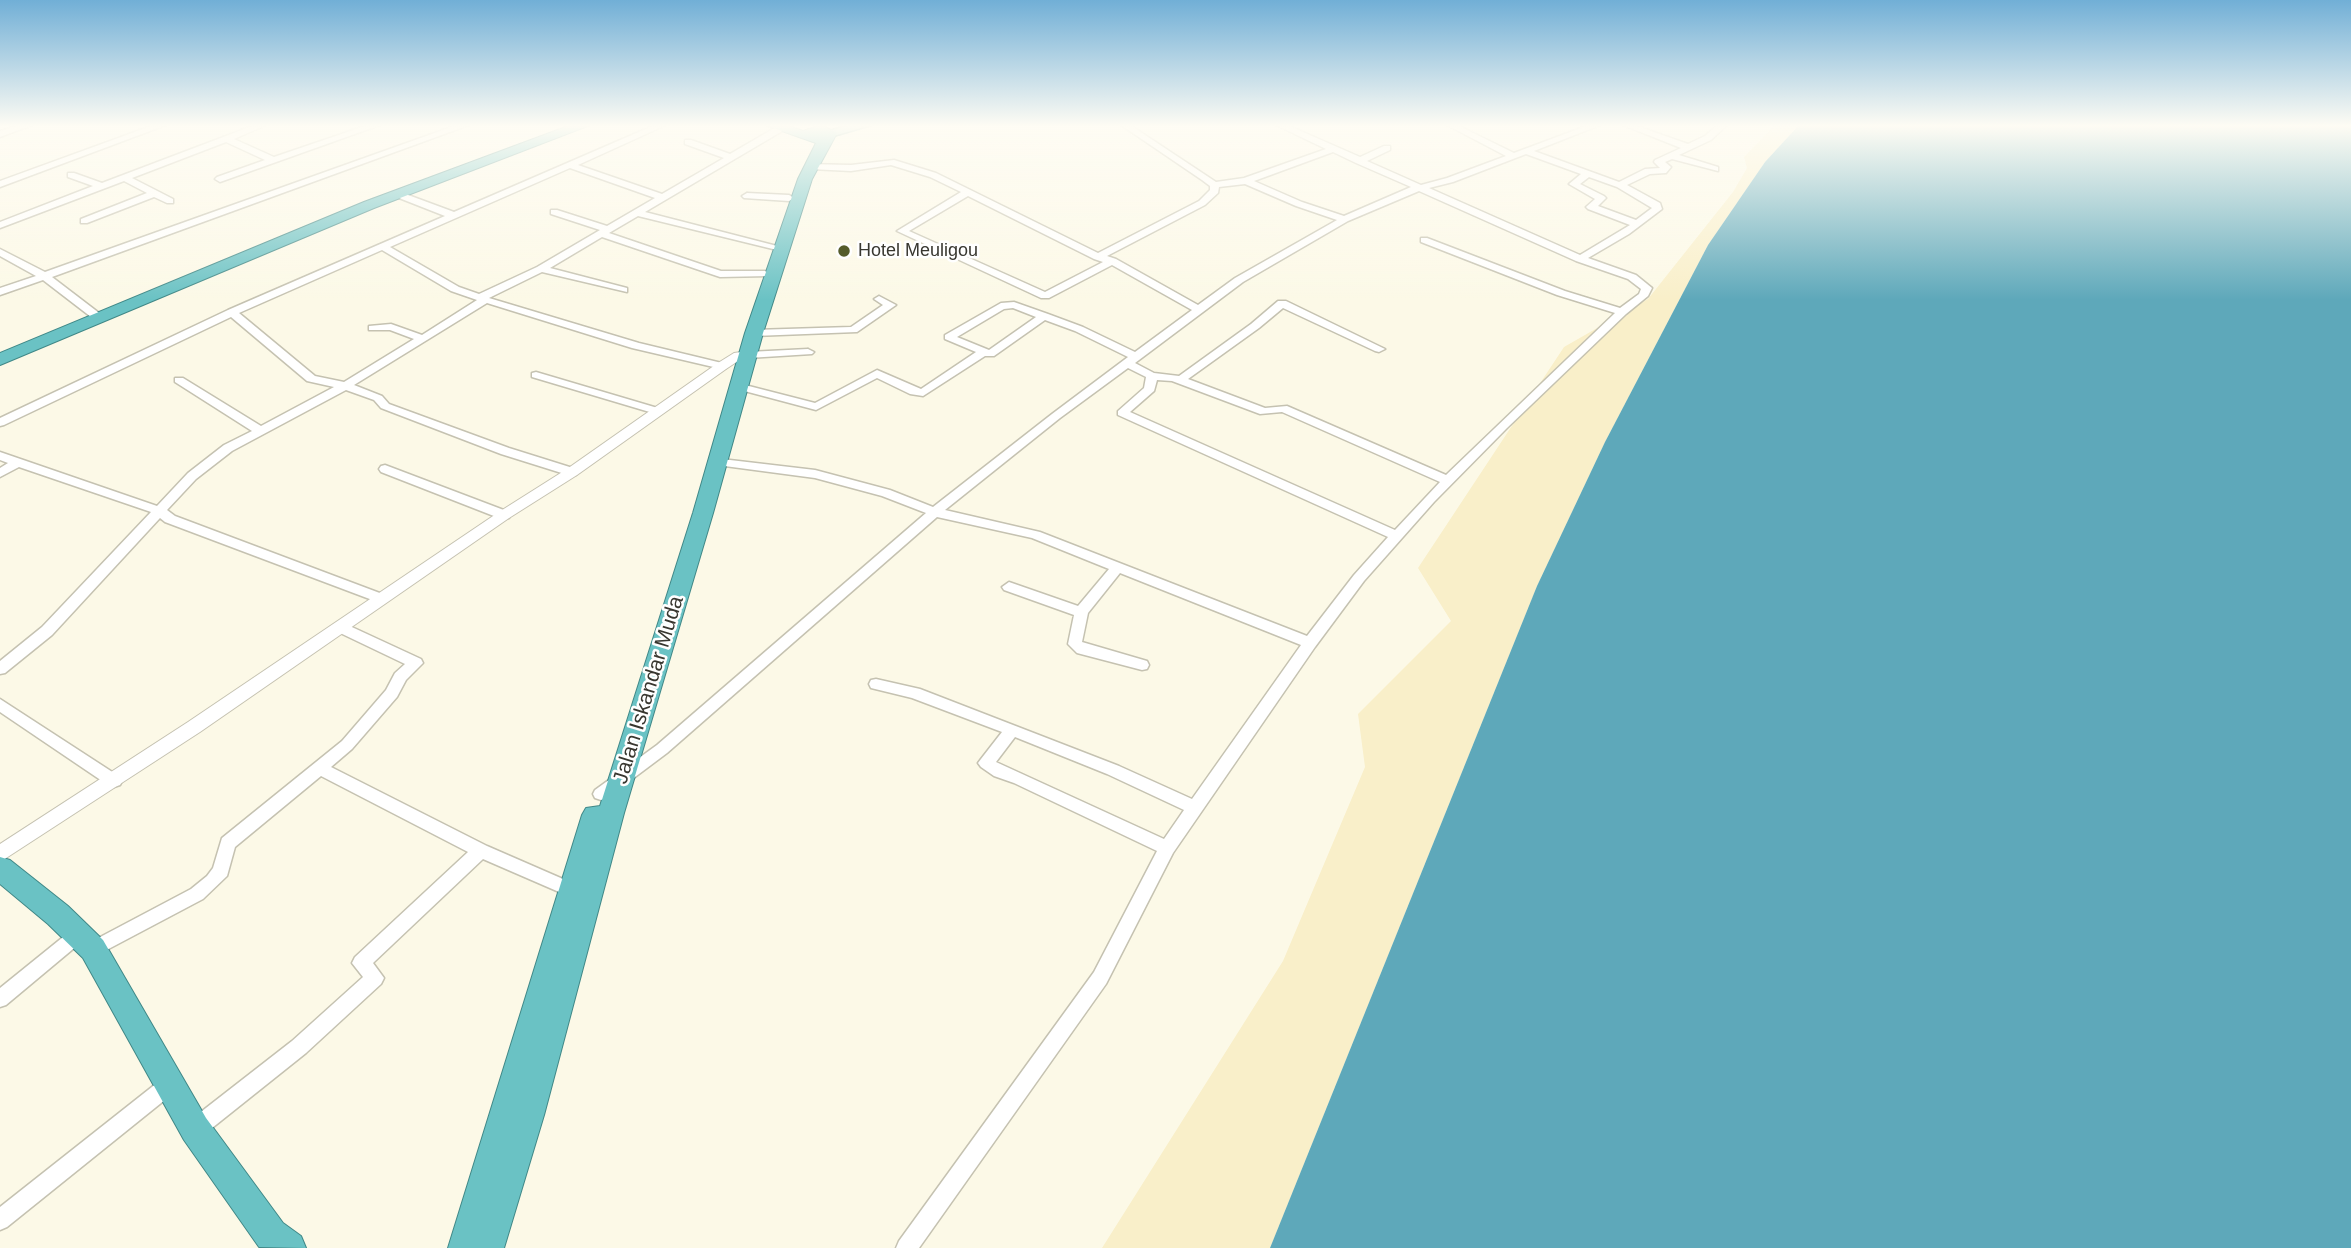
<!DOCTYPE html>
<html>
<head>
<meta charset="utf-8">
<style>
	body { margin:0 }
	canvas { display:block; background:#fcf9e7 }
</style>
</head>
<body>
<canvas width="2351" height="1248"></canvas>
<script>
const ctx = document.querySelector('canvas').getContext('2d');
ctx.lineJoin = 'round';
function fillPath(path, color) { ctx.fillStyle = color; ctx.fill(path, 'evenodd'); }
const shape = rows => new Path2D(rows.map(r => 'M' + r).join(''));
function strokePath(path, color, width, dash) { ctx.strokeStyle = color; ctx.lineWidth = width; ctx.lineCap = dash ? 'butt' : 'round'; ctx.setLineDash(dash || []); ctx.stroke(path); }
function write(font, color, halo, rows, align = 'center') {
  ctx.font = font + ' Helvetica,sans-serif'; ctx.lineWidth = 5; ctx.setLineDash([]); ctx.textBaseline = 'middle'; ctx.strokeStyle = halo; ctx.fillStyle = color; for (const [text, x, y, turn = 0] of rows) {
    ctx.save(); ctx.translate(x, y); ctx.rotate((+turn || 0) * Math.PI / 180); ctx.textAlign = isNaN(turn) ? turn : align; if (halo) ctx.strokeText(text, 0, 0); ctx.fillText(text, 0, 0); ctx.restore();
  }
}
const sand = shape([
	[1775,125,1799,125,1765,162,1708,245,1605,442,1537,586,1270,1248,1102,1248,1283,961,1365,767,1358,714,1451,621,1418,568,1564,347,1648,299,1733,192,1747,168,1744,157]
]);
const water = shape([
	[1799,125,2351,125,2351,1248,1270,1248,1537,586,1605,442,1708,245,1765,162]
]);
const minor = shape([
	[20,125,32,125,0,137,0,131,20,125],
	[154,125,166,125,0,187,0,181,154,125],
	[255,125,266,125,234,139,274,157,368,125,380,125,220,182,215,179,217,177,265,160,226,142,132,178,173,199,173,203,167,203,154,197,87,223,81,223,81,219,147,193,124,181,0,228,0,222,93,186,68,177,68,173,74,173,102,183,255,125],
	[457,125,469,125,52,277,103,316,103,320,95,320,43,280,0,295,0,288,36,276,0,256,0,249,45,272,457,125],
	[655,125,666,125,578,165,662,194,724,158,685,144,685,140,691,140,730,154,778,126,784,126,784,130,645,212,777,246,777,250,638,216,609,233,721,271,765,271,770,274,769,276,720,277,602,237,550,268,627,288,627,292,542,272,489,298,639,343,726,364,726,368,722,369,632,348,487,303,354,385,382,396,389,404,509,448,576,469,578,472,576,475,568,475,501,454,381,408,374,400,346,390,232,451,196,479,167,510,175,516,385,595,387,598,385,601,375,601,165,522,160,518,52,635,5,673,0,674,0,661,42,627,151,512,19,467,0,477,0,468,8,463,0,460,0,452,157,506,188,473,224,445,252,431,175,382,175,378,183,378,261,426,334,387,307,381,231,317,4,425,0,426,0,418,228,310,445,216,394,196,394,192,400,192,454,212,655,125],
	[570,168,655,198,607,226,557,210,551,210,551,214,600,230,537,267,479,294,459,287,390,247,570,168],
	[382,250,451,291,477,300,422,335,391,324,369,326,369,330,390,330,414,339,344,382,315,376,239,313,382,250],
	[1121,125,1130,125,1216,182,1244,178,1326,149,1276,125,1287,125,1360,157,1384,146,1390,146,1390,150,1367,161,1421,185,1447,178,1506,156,1447,125,1457,125,1514,153,1589,125,1600,125,1534,151,1619,182,1645,169,1660,168,1654,162,1655,160,1681,148,1623,125,1634,125,1688,144,1705,136,1718,125,1727,125,1711,140,1679,155,1718,167,1718,171,1672,159,1665,162,1671,167,1666,173,1650,174,1627,185,1660,203,1662,209,1629,234,1588,258,1636,275,1652,288,1648,296,1626,314,1507,428,1434,502,1364,581,1315,647,1173,853,1106,984,919,1248,896,1248,899,1241,1094,972,1157,851,1014,783,994,776,981,767,978,763,981,759,1002,732,912,698,871,688,869,684,871,680,876,679,920,689,1119,766,1192,799,1301,645,1120,573,1088,613,1082,642,1147,661,1149,665,1147,669,1142,670,1077,653,1068,644,1074,615,1004,590,1002,587,1009,582,1078,606,1109,569,1032,538,937,517,667,753,607,798,601,800,595,798,593,794,595,790,657,745,926,513,882,496,815,478,717,465,713,464,711,461,713,458,815,470,890,490,933,507,1052,414,1128,357,1075,331,1045,320,994,356,985,356,923,396,910,394,877,378,816,410,737,389,737,385,741,384,815,403,877,370,921,389,976,352,945,339,945,335,1001,303,1014,302,1048,314,1083,327,1135,352,1192,310,1112,265,1049,298,1041,298,897,231,961,192,930,177,891,165,851,171,810,169,807,168,807,164,851,165,894,160,936,173,1098,253,1199,201,1210,190,1210,186,1202,180,1121,125],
	[1333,152,1356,163,1411,187,1344,216,1302,202,1254,181,1333,152],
	[1526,154,1581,174,1569,184,1595,199,1586,207,1588,209,1630,225,1580,255,1429,188,1453,182,1526,154],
	[1589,177,1617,187,1652,208,1636,220,1598,206,1606,198,1604,196,1580,184,1589,177],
	[1245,184,1296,206,1337,220,1235,278,1198,305,1116,259,1107,256,1205,205,1218,193,1219,187,1245,184],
	[1419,191,1576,261,1628,279,1641,289,1639,294,1620,308,1565,291,1427,238,1421,238,1421,242,1557,295,1615,313,1446,475,1287,406,1265,408,1188,379,1259,328,1283,308,1375,351,1379,352,1385,349,1286,301,1278,301,1251,324,1179,376,1154,373,1135,363,1243,282,1348,221,1419,191],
	[968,196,1094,259,1103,262,1045,292,909,231,968,196],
	[1013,308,1036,317,989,350,957,337,1004,309,1013,308],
	[1128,368,1146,377,1144,388,1118,411,1118,415,1388,537,1354,575,1307,636,1040,532,945,510,1060,418,1128,368],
	[1157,380,1172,381,1260,414,1282,412,1440,482,1395,530,1130,412,1154,391,1157,380],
	[1015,737,1107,774,1184,810,1164,839,996,762,1015,737],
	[747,193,789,195,794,198,789,201,744,198,742,196,747,193],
	[879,296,896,305,857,332,754,336,749,333,754,330,851,327,883,305,874,299,879,296],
	[808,349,814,352,812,354,748,358,742,355,748,352,808,349],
	[536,372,661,409,663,411,657,415,653,413,532,377,532,373,536,372],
	[385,465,509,512,510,515,509,518,499,518,381,472,379,469,381,466,385,465],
	[341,622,421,659,423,663,406,680,397,697,352,749,331,767,487,846,579,886,581,891,579,896,573,898,483,859,373,963,384,978,381,984,306,1053,202,1136,195,1139,188,1136,185,1129,188,1122,292,1041,363,977,352,963,355,957,468,852,321,776,235,847,227,876,203,899,99,954,93,957,87,954,84,949,87,944,191,889,207,876,213,868,222,838,342,741,386,690,395,673,405,664,336,631,334,627,341,622],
	[0,699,120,777,122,781,120,785,114,787,108,785,0,712,0,699],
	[79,926,85,929,88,934,85,939,6,1005,0,1007,0,988,73,929,79,926],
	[169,1076,176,1079,179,1085,176,1091,7,1227,0,1230,0,1207,162,1079,169,1076]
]);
const tertiary = shape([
	[748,351,752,352,752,358,741,359,726,369,577,475,509,518,200,732,0,862,0,844,188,722,499,512,567,469,718,363,734,353,748,351]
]);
const primary = shape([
	[849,125,871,125,830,137,823,133,849,125]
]);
const trunk = shape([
	[571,125,590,125,374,208,0,365,0,353,364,202,571,125],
	[765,125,786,125,803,131,821,125,837,133,812,179,763,333,713,513,624,813,544,1115,504,1248,448,1248,582,815,586,808,600,806,693,513,745,333,798,179,816,143,765,125],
	[0,857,10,860,68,906,103,940,206,1118,283,1223,301,1236,306,1248,259,1247,184,1140,83,958,48,924,0,884,0,857]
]);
const markers = [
	[844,251,7,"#555c2b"]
];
const farPoinames = [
	["Hotel Meuligou",858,251]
];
const streetNames = [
	["Jalan Iskandar Muda",649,690,-73]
];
fillPath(sand, '#f9efc9');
fillPath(water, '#5ea8ba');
strokePath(minor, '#c5c2b1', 3);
strokePath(tertiary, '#c5c2b1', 2);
strokePath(primary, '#408887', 3);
strokePath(trunk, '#408887', 2);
fillPath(minor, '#fff');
fillPath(tertiary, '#fff');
fillPath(primary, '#8fd1d3');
fillPath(trunk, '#6ac2c4');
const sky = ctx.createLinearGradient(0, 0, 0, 300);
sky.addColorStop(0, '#71afd6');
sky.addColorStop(0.42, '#fefcf4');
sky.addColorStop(1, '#fefcf400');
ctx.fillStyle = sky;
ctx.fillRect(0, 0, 2351, 300);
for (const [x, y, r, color] of markers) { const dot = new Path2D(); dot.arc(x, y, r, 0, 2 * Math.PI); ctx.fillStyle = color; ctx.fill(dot); strokePath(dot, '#fff', 2.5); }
write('18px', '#383730', '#fff', farPoinames, 'left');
write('21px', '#383730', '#fff', streetNames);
</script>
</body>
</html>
